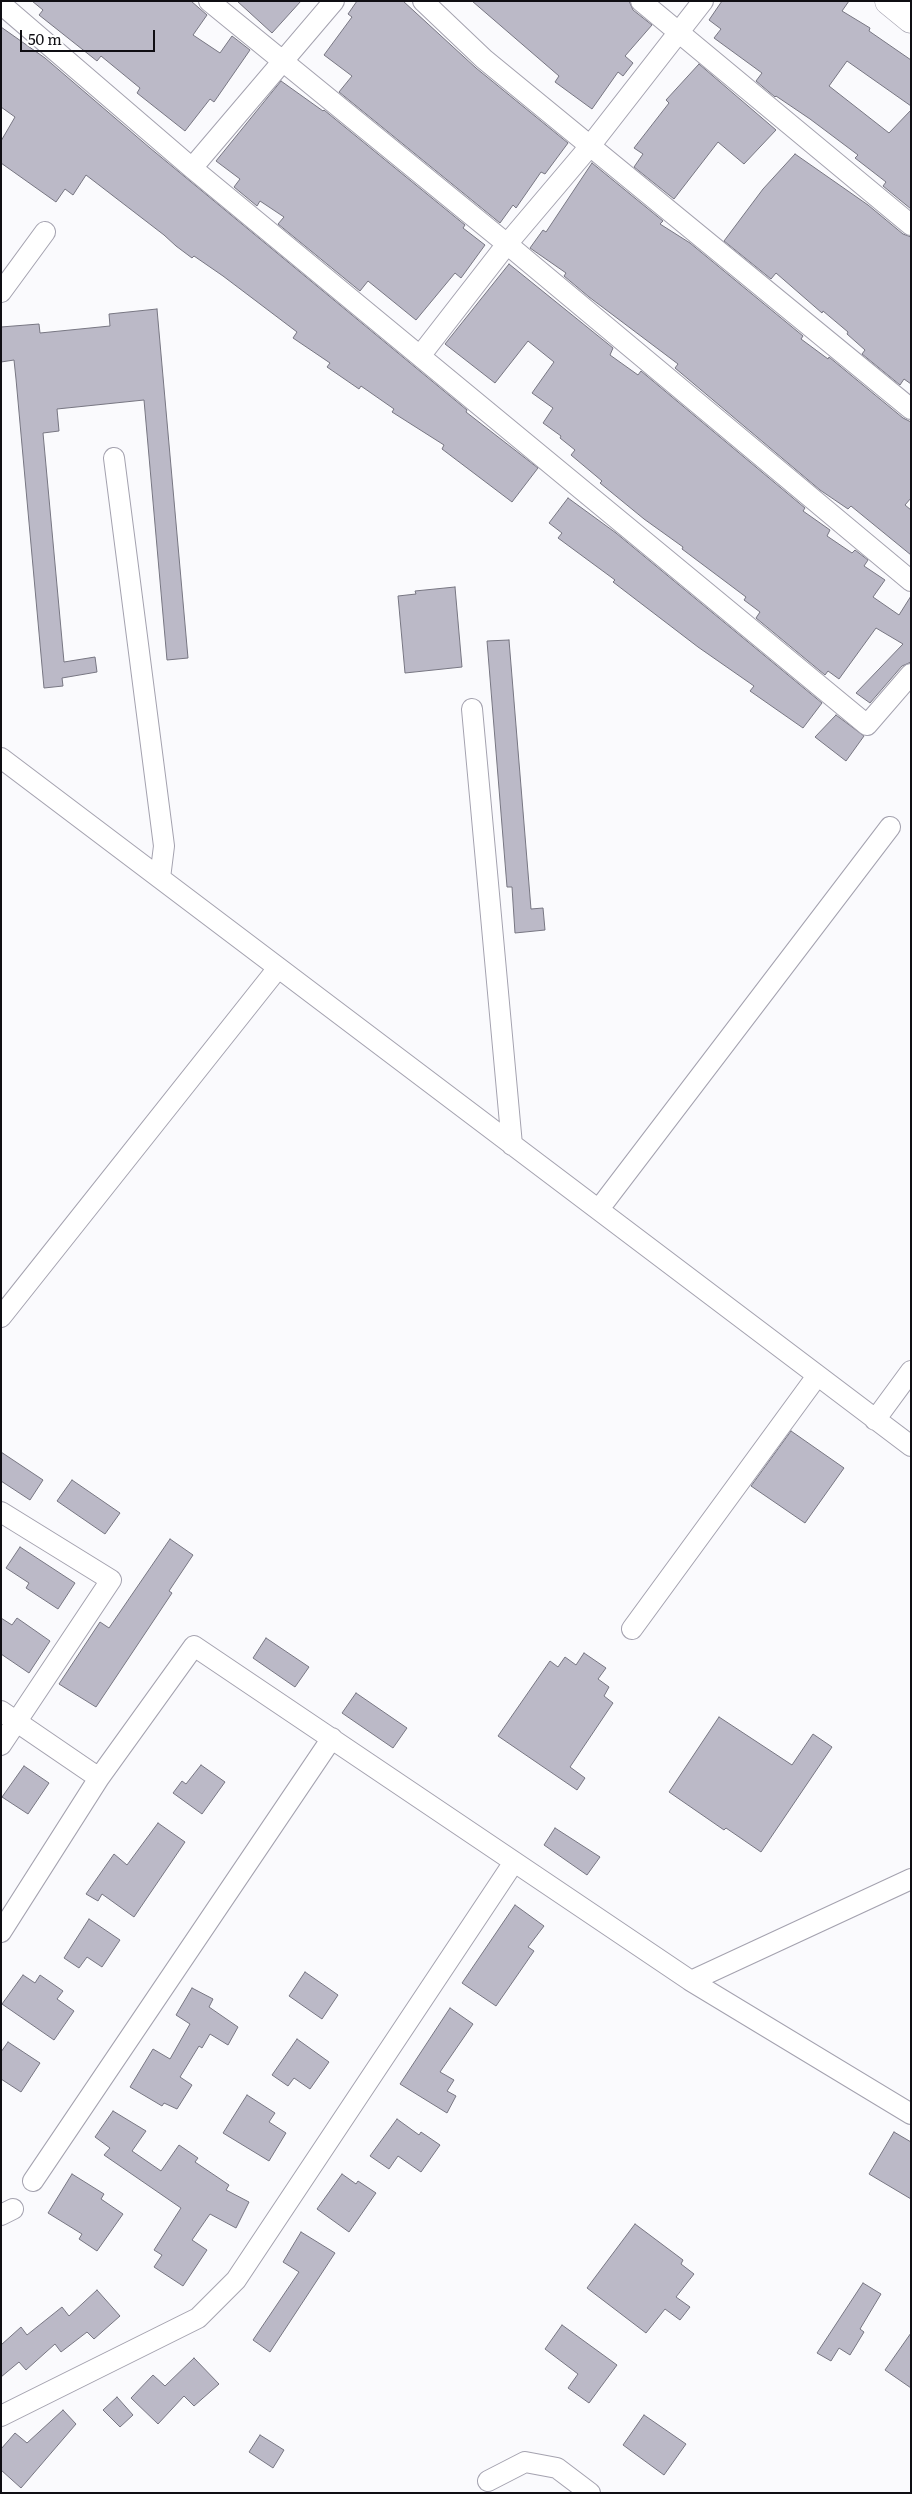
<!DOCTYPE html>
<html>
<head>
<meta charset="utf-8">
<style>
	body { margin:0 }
	#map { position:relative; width:912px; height:2494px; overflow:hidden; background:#fafafd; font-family:Literata,serif }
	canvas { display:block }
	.frame { position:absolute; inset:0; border:2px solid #0f0e13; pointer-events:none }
	.scale { position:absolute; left:20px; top:30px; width:135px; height:22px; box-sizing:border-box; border:2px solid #0f0e13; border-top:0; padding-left:6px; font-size:15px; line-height:18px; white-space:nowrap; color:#0f0e13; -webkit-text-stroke:4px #fff; paint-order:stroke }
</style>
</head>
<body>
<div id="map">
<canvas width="912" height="2494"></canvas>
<div class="frame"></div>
<div class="scale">50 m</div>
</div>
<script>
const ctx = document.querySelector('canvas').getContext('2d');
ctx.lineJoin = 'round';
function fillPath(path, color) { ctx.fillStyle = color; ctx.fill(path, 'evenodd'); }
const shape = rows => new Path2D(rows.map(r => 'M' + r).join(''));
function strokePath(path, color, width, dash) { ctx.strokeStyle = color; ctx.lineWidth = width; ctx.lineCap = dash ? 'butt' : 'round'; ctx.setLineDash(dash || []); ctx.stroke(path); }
const building = shape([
	[32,1,191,1,207,15,193,35,220,53,232,36,250,50,214,102,210,99,185,131,137,93,140,88,101,56,97,61,39,15,43,10,32,1],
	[237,1,301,1,272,33,237,1],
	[357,1,403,1,476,68,568,143,545,174,541,172,516,208,513,205,500,223,339,92,352,76,324,55,352,17,348,14,357,1],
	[472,1,629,1,633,10,652,25,625,56,633,63,623,76,618,72,592,109,555,82,559,76,472,1],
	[722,1,849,1,842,11,870,28,869,31,911,60,911,106,847,61,829,86,889,133,911,110,911,209,883,186,886,182,855,158,858,155,810,119,776,96,775,97,756,81,762,73,714,38,721,29,709,20,722,1],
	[1,27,45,58,150,148,467,410,466,412,538,468,512,502,442,449,444,445,392,412,394,409,361,386,359,389,327,367,330,363,293,338,297,332,223,276,194,256,192,258,176,246,164,235,86,175,73,195,65,189,56,202,1,163,1,141,15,117,1,107,1,27],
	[699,64,776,130,744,164,718,142,674,199,634,167,643,154,634,148,669,103,666,100,699,64],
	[281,81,323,111,324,110,465,225,463,228,485,245,461,278,455,273,416,320,368,281,360,291,278,224,284,217,260,201,257,206,234,187,240,179,216,161,281,81],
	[795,154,868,205,903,234,911,237,911,384,904,379,900,385,862,354,865,350,847,334,848,332,823,311,822,313,776,273,771,279,724,241,763,189,795,154],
	[592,163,663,221,660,224,690,243,803,336,801,339,828,359,829,357,903,418,911,422,911,498,905,505,911,510,911,555,851,506,848,509,820,490,675,368,678,364,589,297,564,276,566,273,530,248,543,230,546,232,592,163],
	[509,264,613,348,610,355,638,375,641,371,805,508,803,511,830,530,827,536,852,553,855,550,868,560,864,566,885,580,873,597,899,615,911,596,911,662,902,666,870,703,856,693,903,644,876,628,839,679,828,671,825,675,756,618,760,612,744,600,746,597,682,549,683,547,644,519,600,483,602,481,571,455,575,450,560,438,561,436,543,423,553,408,532,393,554,362,528,341,495,383,445,344,509,264],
	[157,309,188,658,167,660,144,400,57,409,59,431,43,433,64,662,95,657,97,672,62,678,63,686,44,688,16,379,14,360,1,362,1,327,39,324,40,333,110,326,109,314,157,309],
	[568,498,616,533,822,703,803,728,750,691,754,686,698,647,613,582,615,580,558,538,562,533,549,523,568,498],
	[455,587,462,667,405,673,398,596,416,594,415,591,455,587],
	[509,640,531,909,543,908,545,930,515,933,512,887,507,887,487,641,509,640],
	[836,715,864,736,846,761,815,737,836,715],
	[791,1431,844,1468,805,1523,751,1486,791,1431],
	[1,1452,43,1480,30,1500,1,1481,1,1452],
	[72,1480,120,1513,105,1534,57,1501,72,1480],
	[170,1539,193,1555,169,1591,172,1593,96,1707,59,1684,100,1622,109,1628,170,1539],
	[20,1547,75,1583,58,1609,26,1588,29,1583,6,1568,20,1547],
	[1,1618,12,1625,17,1618,50,1641,29,1673,1,1654,1,1618],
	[266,1638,309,1667,295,1687,253,1658,266,1638],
	[584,1653,606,1668,598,1679,609,1687,604,1696,613,1703,570,1767,585,1778,577,1790,498,1736,550,1661,558,1667,565,1657,576,1665,584,1653],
	[356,1693,407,1728,393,1748,342,1713,356,1693],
	[719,1717,792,1765,813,1734,832,1747,761,1852,726,1828,724,1830,669,1792,719,1717],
	[201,1765,225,1782,202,1814,173,1793,182,1781,186,1784,201,1765],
	[24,1766,49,1783,28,1814,2,1797,24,1766],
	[158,1823,185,1842,134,1917,102,1894,98,1901,86,1894,114,1854,127,1865,158,1823],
	[555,1828,600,1857,587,1875,544,1845,555,1828],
	[515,1905,544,1926,528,1947,534,1951,496,2006,462,1983,515,1905],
	[89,1919,120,1940,102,1967,87,1957,79,1968,64,1958,89,1919],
	[305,1972,338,1995,322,2019,289,1996,305,1972],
	[23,1975,35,1983,40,1975,63,1991,57,1999,74,2011,54,2040,2,2004,23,1975],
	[192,1988,213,1999,209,2007,238,2027,228,2045,210,2034,202,2048,199,2046,180,2077,192,2085,177,2109,164,2103,162,2106,130,2087,153,2049,170,2059,190,2024,176,2015,192,1988],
	[450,2008,473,2024,440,2072,454,2080,447,2091,456,2096,447,2113,400,2084,450,2008],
	[297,2039,329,2062,310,2089,294,2078,288,2086,272,2075,297,2039],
	[8,2042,40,2063,21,2092,1,2079,1,2052,8,2042],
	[247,2095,275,2113,269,2122,286,2133,269,2161,223,2133,247,2095],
	[113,2111,146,2131,132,2151,161,2171,179,2145,198,2158,195,2162,229,2185,226,2190,249,2202,236,2228,210,2214,192,2240,207,2250,183,2286,154,2267,162,2255,154,2250,181,2208,104,2155,110,2148,95,2137,113,2111],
	[397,2119,419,2135,421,2132,440,2145,421,2172,398,2156,389,2169,370,2156,397,2119],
	[894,2132,911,2142,911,2199,869,2174,894,2132],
	[72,2174,104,2194,101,2199,123,2214,97,2251,79,2239,82,2234,48,2213,72,2174],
	[342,2174,356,2184,358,2181,376,2193,349,2232,317,2209,342,2174],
	[635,2224,683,2260,681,2264,694,2274,676,2297,690,2307,680,2320,665,2309,646,2333,587,2288,635,2224],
	[301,2232,335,2253,270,2352,253,2340,299,2272,283,2262,301,2232],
	[863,2283,881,2294,860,2329,864,2332,850,2355,839,2348,831,2361,817,2353,863,2283],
	[97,2290,120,2316,94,2339,87,2332,61,2352,55,2344,26,2370,19,2362,1,2377,1,2345,21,2327,27,2335,62,2307,69,2316,97,2290],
	[562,2325,617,2365,589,2403,568,2388,578,2374,545,2349,562,2325],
	[911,2333,911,2388,885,2370,911,2333],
	[194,2358,219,2384,194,2406,184,2396,158,2424,131,2398,153,2375,165,2386,194,2358],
	[117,2397,133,2415,120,2427,103,2410,117,2397],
	[63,2410,76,2424,21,2488,1,2470,1,2449,15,2433,27,2443,63,2410],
	[644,2415,686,2444,664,2475,623,2445,644,2415],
	[260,2435,284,2450,273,2468,249,2452,260,2435]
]);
const minor = shape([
	[209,1,507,244,911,581],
	[423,1,484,59,911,409],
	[641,1,911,225],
	[1,4,192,168,867,725,911,674],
	[192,168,334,1],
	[1,292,45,232],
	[420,356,507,244,590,146,703,1],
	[114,458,164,846,160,878],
	[472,709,512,1145],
	[1,758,911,1446],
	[599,1209,890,827],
	[1,1317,278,968],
	[875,1420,911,1371],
	[1,1512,111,1580,1,1745],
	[632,1629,817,1376],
	[1,1711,99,1778,194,1646,691,1981,911,1879],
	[1,1932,99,1778],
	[691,1981,911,2114],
	[33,2181,332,1738],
	[1,2215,13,2209],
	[1,2416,198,2318,236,2280,514,1862],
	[488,2481,525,2462,557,2468,590,2493]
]);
const highway = shape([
	[889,1,911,19]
]);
fillPath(building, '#bbb9c7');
strokePath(building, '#777682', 1);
strokePath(minor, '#a4a2af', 22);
strokePath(highway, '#a4a2af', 29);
strokePath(minor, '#fff', 20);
strokePath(highway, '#fff', 28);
</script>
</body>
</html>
